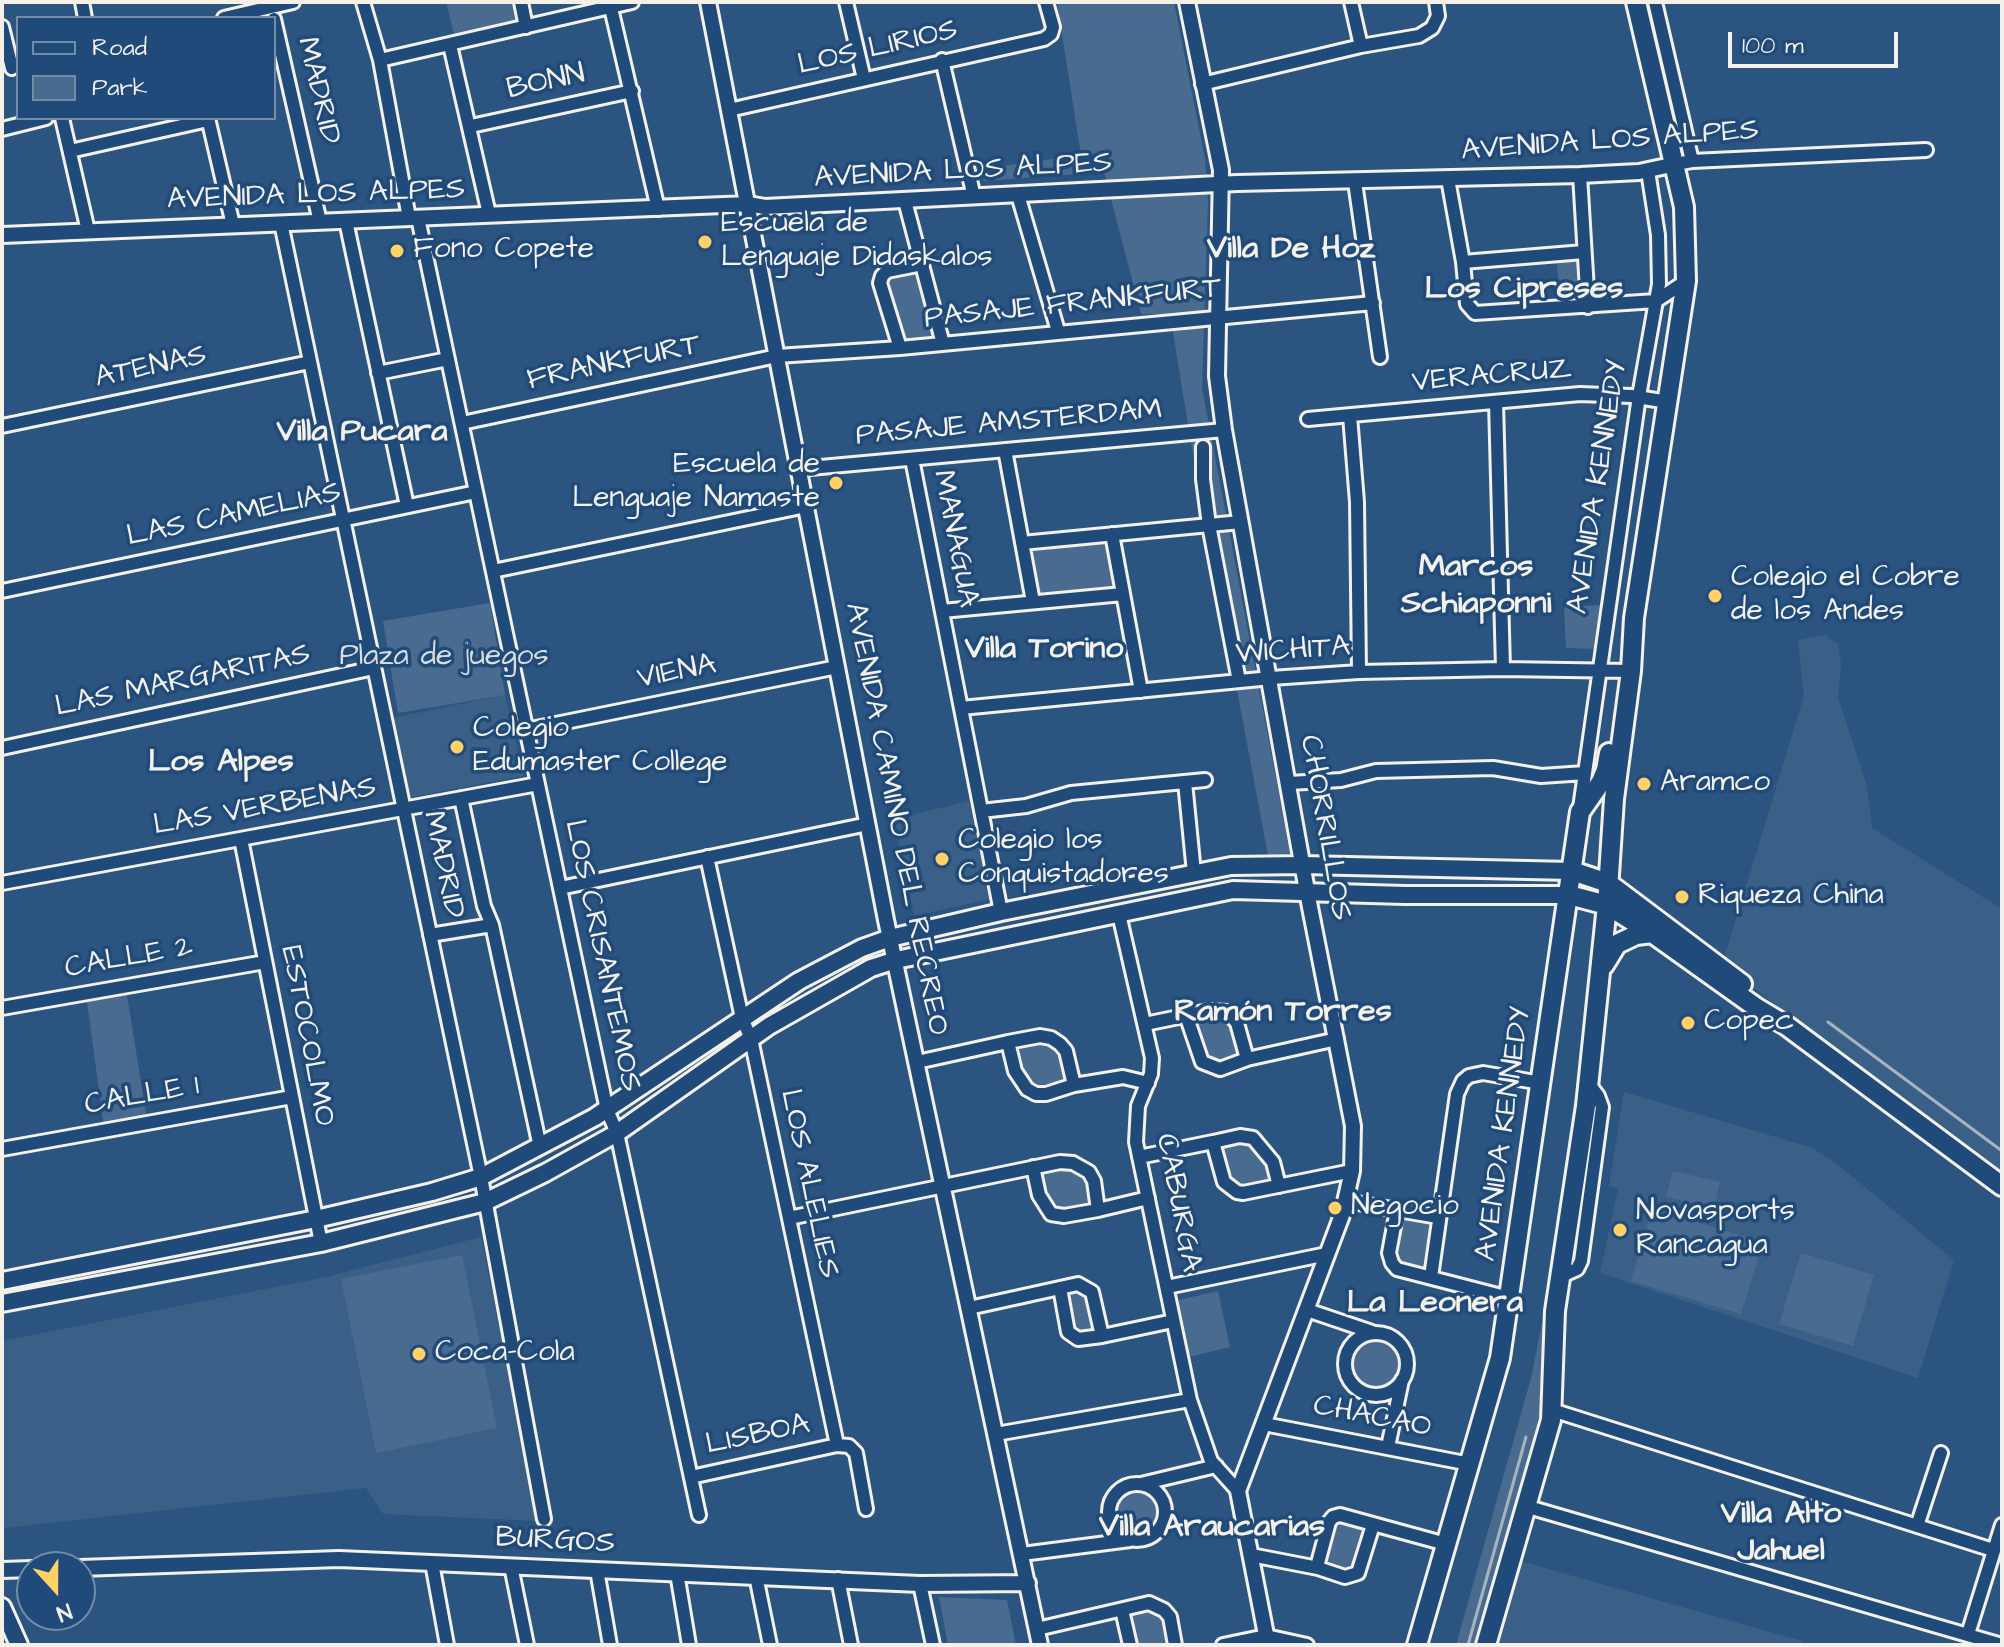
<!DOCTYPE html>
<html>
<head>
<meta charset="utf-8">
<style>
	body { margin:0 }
	#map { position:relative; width:2004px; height:1647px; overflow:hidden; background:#2c5481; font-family:"Architects Daughter",sans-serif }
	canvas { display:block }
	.frame { position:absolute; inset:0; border:4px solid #f4f1e8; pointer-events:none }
	.legend { position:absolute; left:16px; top:16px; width:260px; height:104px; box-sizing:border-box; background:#1f4a7a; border:2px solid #748da6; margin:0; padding:10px 14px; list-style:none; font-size:24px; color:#f4f1e8 }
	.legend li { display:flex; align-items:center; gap:16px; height:40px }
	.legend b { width:40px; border:2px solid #748da6 }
	.north { position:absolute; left:16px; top:1551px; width:80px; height:80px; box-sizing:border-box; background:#1f4a7a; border:2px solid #748da6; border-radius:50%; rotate:159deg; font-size:22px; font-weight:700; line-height:32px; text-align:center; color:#f4f1e8 }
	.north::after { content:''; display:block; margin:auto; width:28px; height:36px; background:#ffd166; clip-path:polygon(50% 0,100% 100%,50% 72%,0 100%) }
	.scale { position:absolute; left:1728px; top:32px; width:170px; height:36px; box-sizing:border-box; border:4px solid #f4f1e8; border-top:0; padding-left:10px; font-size:24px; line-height:28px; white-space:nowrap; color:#f4f1e8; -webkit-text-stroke:6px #1f4a7a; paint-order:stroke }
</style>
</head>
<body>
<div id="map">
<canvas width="2004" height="1647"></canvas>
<div class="frame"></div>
<ul class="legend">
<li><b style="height:10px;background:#1f4a7a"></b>Road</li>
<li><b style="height:22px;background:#496b90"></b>Park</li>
</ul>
<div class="north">N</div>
<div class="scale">100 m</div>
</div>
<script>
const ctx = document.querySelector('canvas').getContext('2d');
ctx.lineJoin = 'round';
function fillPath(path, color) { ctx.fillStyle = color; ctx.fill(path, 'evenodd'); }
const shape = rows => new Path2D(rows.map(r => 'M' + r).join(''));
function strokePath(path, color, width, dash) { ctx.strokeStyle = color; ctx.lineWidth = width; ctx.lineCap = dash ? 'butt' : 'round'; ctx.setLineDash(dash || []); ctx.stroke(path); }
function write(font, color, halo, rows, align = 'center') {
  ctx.font = font + ' "Architects Daughter",sans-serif'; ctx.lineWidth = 7; ctx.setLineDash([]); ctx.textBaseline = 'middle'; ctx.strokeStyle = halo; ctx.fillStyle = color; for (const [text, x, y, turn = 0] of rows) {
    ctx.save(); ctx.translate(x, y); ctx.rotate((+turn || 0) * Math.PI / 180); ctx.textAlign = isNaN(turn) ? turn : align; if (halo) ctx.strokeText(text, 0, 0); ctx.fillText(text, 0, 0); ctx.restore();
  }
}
const built = shape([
	[1825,635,1838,644,1841,664,1838,698,1867,786,1872,828,2002,909,2002,1172,1722,965,1804,696,1798,640],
	[505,695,523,776,407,798,392,718],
	[969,801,990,899,914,916,894,819],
	[1624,1092,1813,1148,1843,1169,1954,1260,1918,1378,1600,1273,1618,1189,1609,1186],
	[481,1237,539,1521,383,1514,366,1488,2,1528,2,1341,326,1277],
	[1517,1560,1802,1641,1801,1645,1492,1645]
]);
const green = shape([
	[446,2,516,2,521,26,456,42],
	[1057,2,1174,2,1205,159,1208,202,1202,388,1290,853,1268,855,1193,455,1170,314,1141,314,1104,172,984,181,980,169,1081,155],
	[1581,261,1584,310,1561,312,1557,263],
	[918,267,941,337,900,345,885,282,889,268],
	[1103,539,1107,543,1117,586,1113,590,1040,597,1034,587,1028,554,1030,548],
	[490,603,505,695,398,713,383,621],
	[1603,605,1598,649,1566,648,1564,607],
	[1591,982,1595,983,1543,1403,1477,1645,1456,1645,1531,1378,1543,1318],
	[127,995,147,1120,104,1128,87,1002],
	[1208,1016,1221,1017,1230,1022,1243,1058,1220,1065,1205,1058,1192,1020],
	[1040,1042,1048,1044,1061,1054,1070,1080,1039,1085,1027,1079,1018,1068,1013,1047],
	[1229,1142,1251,1142,1269,1163,1274,1183,1243,1189,1227,1180,1217,1145],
	[1060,1166,1078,1170,1091,1182,1094,1207,1064,1212,1049,1206,1038,1172],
	[1673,1171,1720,1182,1714,1208,1666,1197],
	[1652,1209,1763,1242,1741,1314,1631,1281],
	[1403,1218,1433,1224,1430,1268,1402,1265,1399,1259,1400,1219],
	[1801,1253,1874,1275,1853,1346,1779,1324],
	[462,1255,497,1428,376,1453,341,1279],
	[1076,1291,1084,1292,1089,1296,1095,1329,1086,1335,1071,1330,1066,1297],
	[1218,1291,1230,1347,1181,1359,1170,1302],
	'1350 1364a26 26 0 1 1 52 0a26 26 0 1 1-52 0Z',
	'1112 1512a25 25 0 1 1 50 0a25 25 0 1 1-50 0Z',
	[1335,1520,1370,1527,1351,1573,1321,1566],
	[939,1597,1007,1600,1016,1645,948,1645],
	[1149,1607,1166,1619,1171,1645,1134,1645,1126,1612]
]);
const stream = shape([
	[1828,1022,2002,1151],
	[1468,1645,1526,1437]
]);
const minor = shape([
	[82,2,85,18],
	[363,2,380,60,409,218],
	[521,2,526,27],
	[846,2,864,79],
	[1351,2,1361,46],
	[1655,2,1692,161],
	[611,8,658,209],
	[224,18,293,2],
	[274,19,320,222],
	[2,27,12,68],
	[450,45,489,214],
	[380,60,632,2],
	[942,60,974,197],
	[1202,84,1361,46,1419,36,1432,28,1438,16,1436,2],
	[729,110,1044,39,1051,34,1053,27,1046,2],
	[62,118,88,231],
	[208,118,233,225],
	[471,126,632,91],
	[2,129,46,118],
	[70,151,208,120],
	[1676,164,1692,161,1926,150],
	[1580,175,1588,307],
	[1448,179,1463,262,1467,304,1475,313,1656,301,1686,281],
	[1355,182,1380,357],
	[1018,195,1058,331],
	[905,201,943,344],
	[418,218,607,1110,617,1133,699,1515],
	[346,221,407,506],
	[281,223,481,1177,544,1519],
	[1463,262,1584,252],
	[900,348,880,283,882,276,887,271,922,264],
	[378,373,448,359],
	[1496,402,1503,669],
	[1350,416,1357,502,1359,672],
	[1308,419,1580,394,1631,396,1668,402],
	[462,423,777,356,900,348,1373,303],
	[2,426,310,362],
	[1203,447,1203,479,1209,525,1239,681],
	[1005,450,1033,602],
	[912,459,1001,912],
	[799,469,1224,430],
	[1112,534,1141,691],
	[1022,543,1241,522],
	[493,571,806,506],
	[2,591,476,492],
	[942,611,1123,594],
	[961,708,1271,678,1359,672,1503,669,1631,671],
	[526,730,837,667],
	[2,748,374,668],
	[1185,782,1194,873],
	[1289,783,1341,780,1376,771,1493,768,1541,776,1585,773],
	[461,798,484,906,492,925,540,1147],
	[1580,808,1639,396,1659,284,1658,235,1648,171],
	[981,811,1026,806,1071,793,1205,780],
	[241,839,321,1243],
	[707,857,742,1018,751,1039,837,1445],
	[2,883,538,784],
	[560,888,868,824],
	[1119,914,1152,1058,1151,1074,1138,1106,1136,1142,1190,1400,1211,1461,1238,1491],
	[430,935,492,925],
	[2,1008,265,962],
	[1186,1015,1202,1062,1220,1069,1247,1059],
	[1145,1024,1208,1011,1228,1012,1237,1023,1247,1059,1337,1039],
	[1008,1042,1040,1036,1051,1038,1060,1044,1066,1051,1074,1085],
	[917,1062,1008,1042,1015,1071,1027,1089,1036,1094,1046,1094,1074,1085,1123,1077,1148,1083],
	[2,1149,292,1097],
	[1139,1157,1213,1142],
	[1033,1167,1039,1195,1051,1214,1064,1216,1098,1210],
	[1279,1186,1273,1162,1253,1138,1240,1136,1213,1142,1224,1182,1237,1192,1243,1193,1352,1171],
	[1346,1201,1438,1217],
	[1397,1210,1389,1253,1392,1263,1397,1269,1509,1298],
	[789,1218,1060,1162,1073,1163,1089,1172,1094,1181,1098,1210,1148,1198],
	[1431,1277,1457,1094,1463,1081,1469,1076,1483,1073,1541,1083],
	[1559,1277,1577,1269,1581,1261,1602,1107,1598,1096,1588,1083],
	[1167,1287,1327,1254],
	[1060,1288,1068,1332,1078,1339,1102,1336],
	[969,1308,1078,1284,1092,1292,1102,1336,1173,1321],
	[1307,1310,1372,1332],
	'1345 1364a31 31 0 1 1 62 0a31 31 0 1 1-62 0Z',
	[1552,1410,1993,1550],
	[1264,1424,1470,1464],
	[996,1434,1190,1400],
	[1388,1447,1402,1380],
	[691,1477,837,1445,849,1446,856,1453,866,1509],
	[1141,1484,1216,1466],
	'1109 1512a28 28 0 1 1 56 0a28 28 0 1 1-56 0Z',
	[1525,1506,2002,1645],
	[1917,1526,1941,1453],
	[1022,1554,1130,1540],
	[1251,1555,1318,1568,1318,1563,1329,1522,1333,1517,1340,1515,1446,1544],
	[432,1563,447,1645],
	[511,1566,527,1645],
	[1318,1568,1345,1577,1358,1573,1373,1525],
	[597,1570,610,1645],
	[677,1573,689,1645],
	[756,1576,770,1645],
	[838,1579,851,1645],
	[920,1584,933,1645],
	[1122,1610,1130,1645],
	[1037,1629,1149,1603,1164,1610,1170,1617,1175,1645],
	[1968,1634,2002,1525],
	[1223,1645,1266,1636,1307,1645]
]);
const tertiary = shape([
	[708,2,886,920,1040,1645],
	[1187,2,1221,170,1217,376,1224,430,1309,902,1353,1126,1352,1171,1342,1215,1238,1491,1268,1645],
	[2,235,748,204,765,207,1237,183,1580,175,1639,172,1676,164],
	[80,1568,339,1559,920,1584,1028,1583],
	[2,1570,32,1569]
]);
const secondary = shape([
	[2,1281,316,1219,432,1192,481,1177,595,1117,799,981,862,948,890,938,1001,912,1231,866,1303,865,1572,871],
	[2,1303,321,1243,485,1202,545,1173,617,1133,769,1026,871,968,896,960,1233,890,1405,895,1569,895],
	[2,1607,19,1645]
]);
const primary = shape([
	[1572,871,1608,883,1742,984],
	[1569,895,1607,905,1652,933,1757,1008,1787,1026,2002,1186],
	[1604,965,1617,944,1636,935,1652,933],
	[1417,1645,1500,1358,1580,812,1601,782,1606,770,1609,753],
	[1486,1645,1551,1420,1555,1311,1586,1106,1607,905,1614,799,1631,671,1634,618,1686,281,1684,207,1636,2]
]);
const markers = [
	[705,242,8,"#ffd166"],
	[397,251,8,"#ffd166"],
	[836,483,8,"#ffd166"],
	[1715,596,8,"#ffd166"],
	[457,747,8,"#ffd166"],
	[1644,784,8,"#ffd166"],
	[942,859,8,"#ffd166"],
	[1682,897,8,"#ffd166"],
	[1688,1023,8,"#ffd166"],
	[1335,1208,8,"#ffd166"],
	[1620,1230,8,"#ffd166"],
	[419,1354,8,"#ffd166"]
];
const streetNames = [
	["LOS LIRIOS",878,49,-13],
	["BONN",546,83,-12],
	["MADRID",317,91,77],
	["AVENIDA LOS ALPES",1610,142,-4],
	["AVENIDA LOS ALPES",963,172,-3],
	["AVENIDA LOS ALPES",316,196,-2],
	["PASAJE FRANKFURT",1073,305,-6],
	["FRANKFURT",614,364,-12],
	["ATENAS",151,368,-12],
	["VERACRUZ",1492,377,-5],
	["PASAJE AMSTERDAM",1009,424,-5],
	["AVENIDA KENNEDY",1599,487,-81],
	["LAS CAMELIAS",234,516,-12],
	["MANAGUA",954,539,79],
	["WICHITA",1293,652,-4],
	["VIENA",677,673,-11],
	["LAS MARGARITAS",183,682,-12],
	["LAS VERBENAS",265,808,-10],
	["AVENIDA CAMINO DEL RECREO",895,819,79],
	["CHORRILLOS",1324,828,80],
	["MADRID",442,865,78],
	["LOS CRISANTEMOS",601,956,78],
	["CALLE 2",129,959,-10],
	["ESTOCOLMO",306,1036,79],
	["CALLE 1",142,1097,-10],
	["AVENIDA KENNEDY",1505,1134,-82],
	["LOS ALELIES",808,1184,78],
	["CABURGA",1177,1203,79],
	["CHACAO",1372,1418,11],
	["LISBOA",758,1436,-12],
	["BURGOS",555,1542,3]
];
const poiNames = [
	["Escuela de",721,225],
	["Lenguaje Didaskalos",721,259],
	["Fono Copete",413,251],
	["Escuela de",820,466,"right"],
	["Lenguaje Namaste",820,500,"right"],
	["Colegio el Cobre",1731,579],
	["de los Andes",1731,613],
	["Colegio",473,730],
	["Edumaster College",473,764],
	["Aramco",1660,784],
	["Colegio los",958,842],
	["Conquistadores",958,876],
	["Riqueza China",1698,897],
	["Copec",1704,1023],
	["Negocio",1351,1208],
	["Novasports",1636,1213],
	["Rancagua",1636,1247],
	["Coca-Cola",435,1354]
];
const parkNames = [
	["Plaza de juegos",444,658]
];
const neighbourhoodNames = [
	["Villa De Hoz",1291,250],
	["Los Cipreses",1524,290],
	["Villa Pucara",362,433],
	["Marcos",1476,568],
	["Schiaponni",1476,605],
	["Villa Torino",1044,650],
	["Los Alpes",221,763],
	["Ramón Torres",1283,1013],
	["La Leonera",1435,1304],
	["Villa Alto",1781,1515],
	["Jahuel",1781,1552],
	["Villa Araucarias",1212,1528]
];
fillPath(built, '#3b6088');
fillPath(green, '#496b90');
strokePath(stream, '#a7b4c0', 3);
strokePath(minor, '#f4f1e8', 18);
strokePath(tertiary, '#f4f1e8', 20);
strokePath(secondary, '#f4f1e8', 22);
strokePath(primary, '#f4f1e8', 24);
strokePath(minor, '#1f4a7a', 12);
strokePath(tertiary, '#1f4a7a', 14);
strokePath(secondary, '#1f4a7a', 16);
strokePath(primary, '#1f4a7a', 18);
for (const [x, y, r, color] of markers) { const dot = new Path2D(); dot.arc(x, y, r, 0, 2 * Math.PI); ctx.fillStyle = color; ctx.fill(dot); strokePath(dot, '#1f4a7a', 3); }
write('30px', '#f4f1e8', '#1f4a7a', streetNames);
write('30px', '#f4f1e8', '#1f4a7a', poiNames, 'left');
write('30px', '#dadddb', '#1f4a7a', parkNames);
write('bold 32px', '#f4f1e8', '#1f4a7a', neighbourhoodNames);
</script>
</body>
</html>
